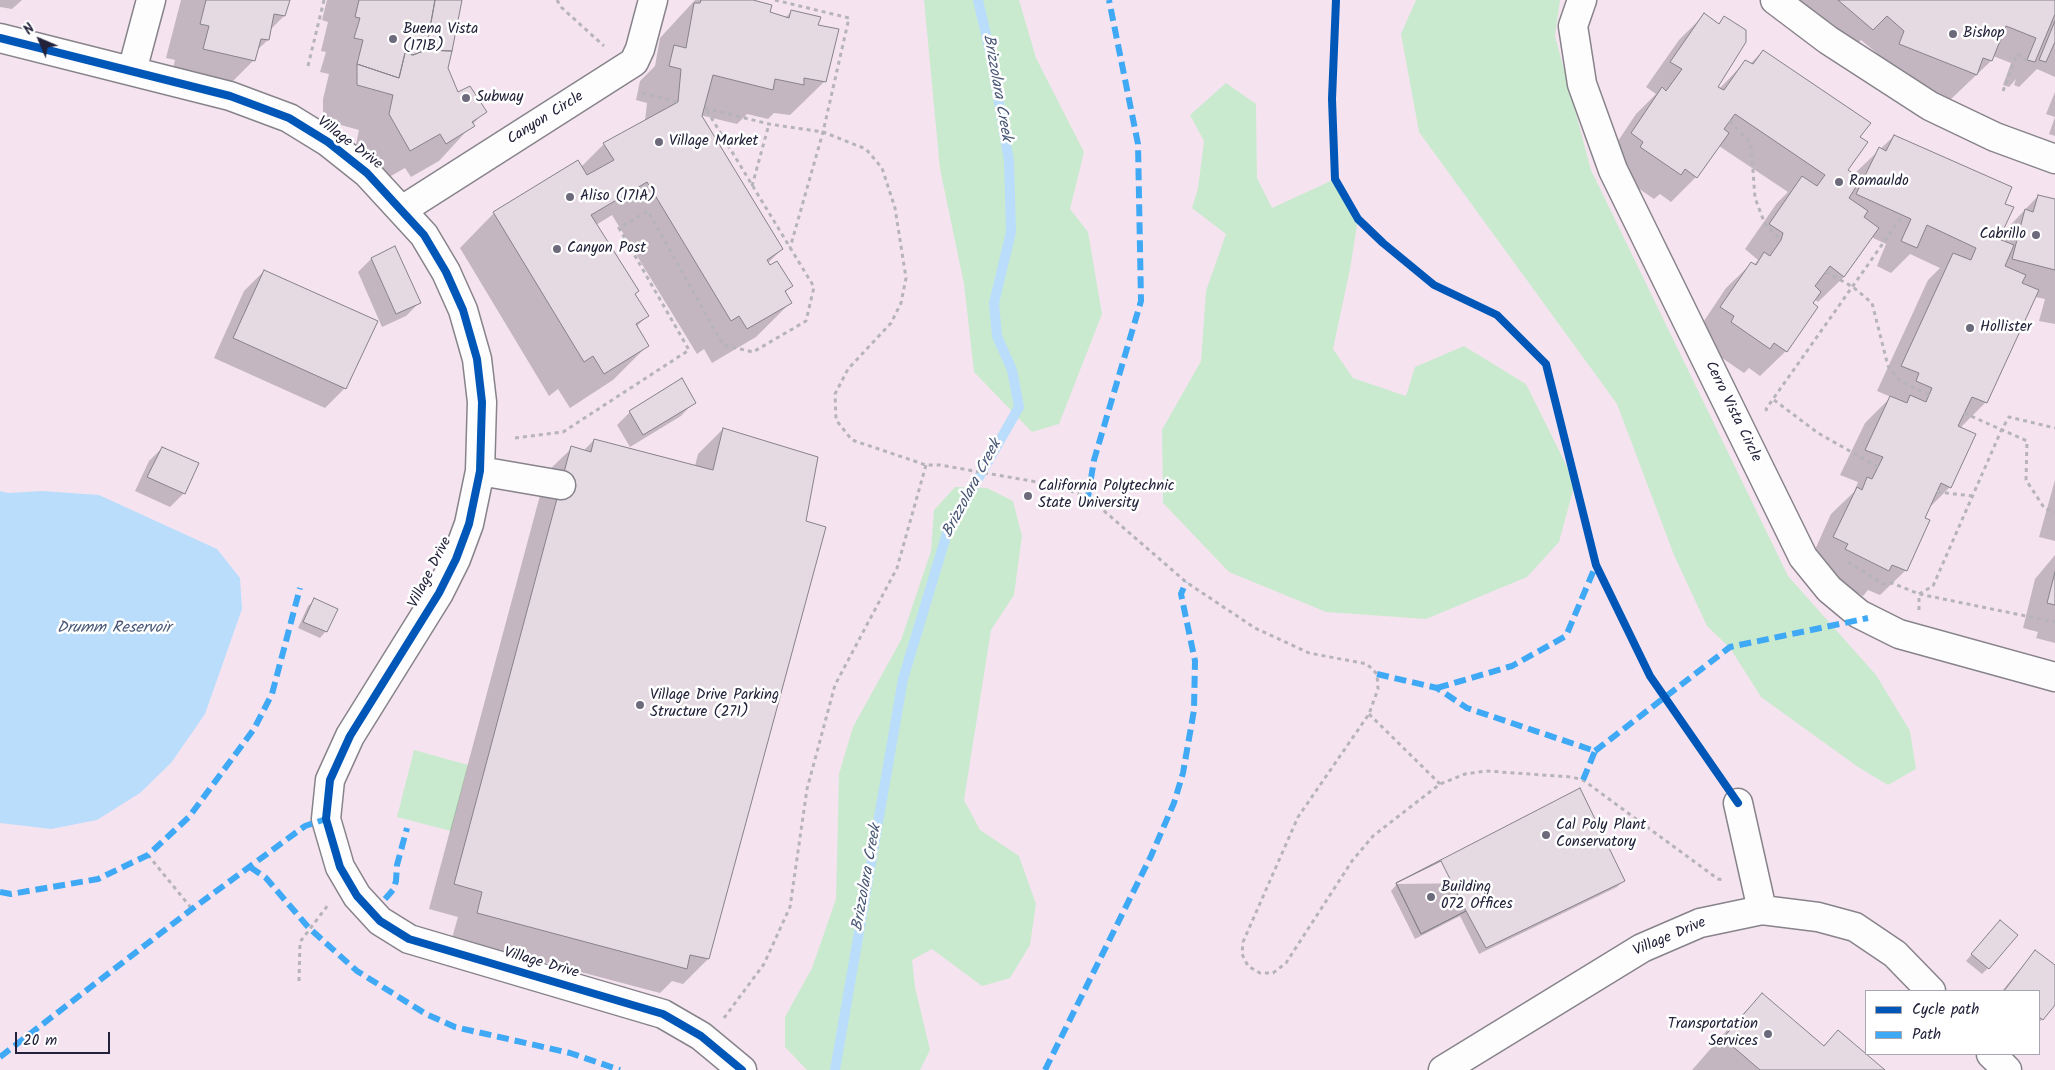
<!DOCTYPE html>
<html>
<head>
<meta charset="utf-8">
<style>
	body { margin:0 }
	#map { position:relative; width:2055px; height:1070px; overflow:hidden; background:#f8f0f6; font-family:Kalam,sans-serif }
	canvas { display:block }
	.legend { position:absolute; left:1865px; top:990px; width:175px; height:65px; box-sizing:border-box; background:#fff; border:1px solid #a7a7b1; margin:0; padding:6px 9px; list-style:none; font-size:15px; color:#22223b }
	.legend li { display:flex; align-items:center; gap:10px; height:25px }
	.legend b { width:25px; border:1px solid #a7a7b1 }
	.north { position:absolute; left:15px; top:15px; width:50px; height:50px; -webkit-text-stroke:4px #fff; paint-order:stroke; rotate:315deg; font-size:14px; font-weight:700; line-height:20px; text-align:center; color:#22223b }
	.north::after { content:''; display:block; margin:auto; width:18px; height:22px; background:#22223b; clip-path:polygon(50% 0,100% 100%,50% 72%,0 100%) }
	.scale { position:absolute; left:15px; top:1032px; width:95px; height:22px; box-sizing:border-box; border:2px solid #22223b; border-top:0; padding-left:6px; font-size:15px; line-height:18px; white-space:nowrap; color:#22223b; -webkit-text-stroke:4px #fff; paint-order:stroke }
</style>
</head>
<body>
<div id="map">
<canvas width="2055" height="1070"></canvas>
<ul class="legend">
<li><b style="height:6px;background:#0057b8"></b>Cycle path</li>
<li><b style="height:6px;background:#3fa9f5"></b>Path</li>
</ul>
<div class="north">N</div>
<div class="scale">20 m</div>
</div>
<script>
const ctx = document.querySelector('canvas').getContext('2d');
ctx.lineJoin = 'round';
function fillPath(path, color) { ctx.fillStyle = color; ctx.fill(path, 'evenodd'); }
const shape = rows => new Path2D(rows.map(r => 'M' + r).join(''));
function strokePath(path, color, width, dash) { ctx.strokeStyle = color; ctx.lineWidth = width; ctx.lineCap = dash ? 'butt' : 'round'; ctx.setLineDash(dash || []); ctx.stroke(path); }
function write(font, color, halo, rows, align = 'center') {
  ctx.font = font + ' Kalam,sans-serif'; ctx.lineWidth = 5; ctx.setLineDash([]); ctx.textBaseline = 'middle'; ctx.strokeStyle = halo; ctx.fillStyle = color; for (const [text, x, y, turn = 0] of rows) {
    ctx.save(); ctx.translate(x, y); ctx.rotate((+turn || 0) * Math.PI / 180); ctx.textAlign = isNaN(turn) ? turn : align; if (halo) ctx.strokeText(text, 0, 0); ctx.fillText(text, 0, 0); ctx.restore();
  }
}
const built = shape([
	[0,0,2055,0,2055,1070,0,1070],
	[1866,991,2039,991,2039,1054,1866,1054]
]);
const green = shape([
	[924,0,1019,0,1036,58,1084,152,1070,209,1088,232,1102,314,1059,424,1032,432,974,372,964,284,940,169],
	[1416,0,1560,0,1555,36,1591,170,1788,576,1876,675,1910,731,1916,769,1888,785,1858,767,1761,697,1730,648,1707,626,1674,555,1617,404,1419,132,1401,34],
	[1226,83,1256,104,1257,178,1272,208,1335,179,1358,219,1350,269,1333,349,1353,378,1406,396,1415,367,1464,346,1526,384,1575,483,1559,542,1527,577,1426,619,1326,612,1229,572,1163,503,1162,430,1201,361,1206,291,1226,234,1192,208,1198,188,1204,141,1190,115],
	[955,487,987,488,1013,501,1022,536,1014,595,991,630,964,800,980,830,1019,856,1036,904,1030,945,1010,978,982,986,932,949,912,960,915,987,930,1050,920,1070,807,1070,785,1047,785,1017,812,968,836,899,839,774,853,727,901,640,931,551,934,510],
	[414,750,468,765,451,831,397,817]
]);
const water = shape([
	[0,491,8,493,42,491,99,495,217,549,240,578,242,609,205,714,171,763,140,793,97,820,51,829,0,823]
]);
const shadow = shape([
	[0,0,22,0,12,9,0,7],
	[181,0,288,0,284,16,270,30,268,40,256,51,253,61,219,95,169,84,175,60,166,58],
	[327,0,460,0,446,68,458,94,485,111,439,161,411,177,405,168,375,185,355,149,359,130,323,120,323,99,329,74,320,72,326,52,321,51,328,22,322,20],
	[695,0,748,0,768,13,785,18,792,11,817,26,825,81,790,115,774,113,768,119,747,114,737,124,700,115,782,249,768,263,791,286,784,293,790,303,756,337,712,363,704,349,697,354,612,215,596,225,647,316,636,327,647,346,613,380,570,408,558,389,549,396,460,248,494,213,581,167,604,144,645,121,647,103,636,100,640,81,655,66,660,38],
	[1788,0,2055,0,2055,77,2037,69,2019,87,2014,85,2016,79,2009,87,2003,85,2011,63,1993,56,1991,61,1950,100,1875,69,1880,56,1861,40,1847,54],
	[1704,15,1718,24,1724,18,1716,88,1719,89,1746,61,1750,64,1763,51,1858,137,1846,170,1853,175,1894,136,2003,204,2000,236,2038,196,2055,200,2055,324,2039,321,2045,299,2035,297,1986,402,1960,428,1950,487,1928,509,1906,570,1880,595,1868,590,1863,596,1821,574,1809,563,1831,514,1854,492,1858,482,1840,475,1865,423,1891,397,1877,391,1928,280,1940,268,1910,254,1891,273,1877,266,1886,244,1871,237,1844,277,1818,302,1814,299,1786,351,1760,376,1749,368,1744,373,1706,347,1696,333,1726,288,1752,263,1754,265,1758,260,1745,249,1777,203,1788,192,1719,146,1696,177,1671,202,1660,194,1654,199,1616,173,1606,159,1636,114,1656,94,1646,87,1679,40],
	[2055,92,2055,136,2049,134,2055,117,2046,114],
	[395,248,419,303,406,316,382,327,358,272,371,259],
	[264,271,345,388,325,408,214,358,244,291],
	[694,402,681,416,630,447,617,425,630,412],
	[723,429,708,959,683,984,672,981,660,993,452,938,458,917,429,909,546,473,572,448,583,451,594,440,695,466,698,454],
	[162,448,184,493,170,507,135,491,149,461],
	[2055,480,2055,541,2039,537],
	[2055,555,2055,643,2036,638,2038,632,2023,628,2035,579],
	[315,600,326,631,320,638,298,628,308,606],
	[1623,881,1617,887,1479,954,1460,916,1415,939,1391,891,1397,884],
	[1994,928,1988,968,1982,974,1966,961],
	[2035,951,2055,966,2055,1002,2039,1023,2039,991,2002,991],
	[1762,995,1823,1046,1838,1032,1883,1070,1692,1070,1728,1029]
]);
const stream = shape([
	[835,1070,903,679,947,533,1019,407,1012,370,997,336,994,303,1011,232,1009,161,991,56,978,0]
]);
const building = shape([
	[206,0,290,0,285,16,274,14,269,40,261,39,255,61,203,49,209,26,200,24,206,0],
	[359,0,435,0,426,50,413,55,405,53,399,78,357,64,363,40,354,38,360,18,355,17,359,0],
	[435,0,462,0,452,51,426,50,435,0],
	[701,0,753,0,772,5,770,12,789,18,791,10,821,17,818,25,839,29,826,82,804,78,804,85,775,79,773,90,713,75,702,116,783,249,767,260,770,265,777,261,793,286,785,291,792,303,747,329,739,316,731,321,647,182,591,215,639,291,635,294,649,316,636,324,649,346,604,374,593,356,584,362,493,212,578,160,587,175,614,160,603,143,678,102,681,69,669,66,674,45,686,48,694,3,700,3,701,0],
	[1838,0,2055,0,2055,14,2035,62,2027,60,2036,38,2006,26,1992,61,1983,58,1977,75,1899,44,1904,31,1887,16,1873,30,1838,0],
	[1704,13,1719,24,1724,16,1746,30,1746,42,1718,87,1724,90,1745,60,1753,64,1763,50,1871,123,1860,137,1868,142,1848,170,1861,179,1849,198,1868,211,1864,217,1879,228,1844,277,1830,266,1815,286,1821,292,1813,303,1818,307,1787,352,1774,343,1770,349,1731,322,1734,316,1720,307,1751,262,1756,265,1764,252,1770,256,1781,240,1783,233,1769,224,1802,176,1817,186,1825,175,1735,114,1724,129,1729,133,1697,178,1685,169,1681,175,1640,147,1643,142,1631,133,1662,87,1666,91,1682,69,1670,62,1704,13],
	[2055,21,2055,42,2046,62,2039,60,2055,21],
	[426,50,452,51,448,68,458,92,470,86,487,112,472,122,475,126,446,144,440,134,410,151,389,114,393,95,357,85,357,64,399,78,405,53,413,55,426,50],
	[1894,135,2012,187,2005,204,2014,207,1999,239,2014,245,2005,266,2026,275,2022,283,2039,290,1987,403,1972,397,1958,426,1976,434,1951,488,1941,483,1925,518,1930,520,1907,571,1892,565,1889,571,1845,549,1848,544,1833,537,1857,487,1862,490,1867,477,1872,479,1883,457,1865,450,1890,396,1907,403,1910,395,1926,402,1932,388,1916,381,1919,373,1901,366,1953,253,1971,260,1976,248,1927,225,1917,248,1901,241,1911,219,1856,194,1879,147,1886,151,1894,135],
	[2038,195,2055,199,2055,270,2012,259,2025,209,2033,212,2038,195],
	[395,246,421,303,396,314,371,258,395,246],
	[264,270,378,321,346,389,233,338,264,270],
	[682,378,696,403,643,435,629,411,682,378],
	[723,428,818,457,806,521,826,527,709,959,690,955,687,969,477,913,482,892,454,884,571,446,591,452,594,439,713,470,723,428],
	[162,447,199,463,185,494,147,477,162,447],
	[2055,572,2055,605,2047,603,2055,572],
	[314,598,338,609,327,632,303,622,314,598],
	[1580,788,1625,881,1486,948,1466,911,1421,934,1396,883,1580,788],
	[1441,861,1466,911,1421,934,1396,883,1441,861],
	[2000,920,2018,935,1989,969,1971,954,2000,920],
	[2035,950,2055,965,2055,1005,2043,1020,2039,1017,2039,991,2004,991,2035,950],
	[1762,993,1824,1046,1838,1030,1885,1070,1760,1070,1723,1038,1762,993]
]);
const path = shape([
	[557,0,561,7,604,46],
	[775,0,849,18,823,132,790,248],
	[308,66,324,0],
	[2003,91,2017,54,2027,60],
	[642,93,678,102],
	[705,108,769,124,823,132,866,149,882,168,895,208,906,278,901,303,891,323,848,369,835,394,836,420,852,440,926,465,940,465,1054,485,1088,497,1186,582,1255,628,1309,653,1367,664,1377,674,1378,689,1369,714,1298,817,1243,942,1242,954,1248,966,1260,973,1273,973,1286,963,1352,861,1373,836,1440,784,1465,774,1486,771,1572,777,1583,780,1718,879,1725,880],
	[1730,121,1751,144,1755,198,1765,224,1781,240],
	[752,186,769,124],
	[1826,272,1853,287,1872,303,1888,366,1900,381,1929,395],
	[1774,400,1818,433,1878,467],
	[1767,411,1766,409,1903,215],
	[1964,413,2027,441,2026,480,2045,509,2055,512],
	[515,438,563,432,689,350,619,228,648,211,723,345,753,352,806,321,814,287,706,109],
	[1937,492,1973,496],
	[1848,562,1883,584,1892,583,1919,594,2055,622],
	[1919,610,1919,594,1933,586,2001,431,2009,417,2055,428],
	[1369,714,1440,784],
	[148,855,192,909],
	[299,981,300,942,328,905],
	[724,1018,764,964,790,907,807,789,835,685,897,568,926,465]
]);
const minor = shape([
	[1582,0,1573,26,1582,84,1613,170,1803,557,1829,589,1859,614,1899,634,2055,677],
	[1775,0,1828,40,1930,106,1995,137,2055,159],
	[0,38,230,96,289,118,328,142,367,173,424,235,446,272,463,310,477,359,482,402,480,471,469,524,456,559,439,593,350,736,330,780,326,819,340,867,357,896,380,921,409,939,663,1014,701,1036,742,1070],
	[132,71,151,0],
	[402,210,634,62,640,49,653,0],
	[480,471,561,485],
	[1738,803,1762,910],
	[1991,1054,2007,1070],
	[1443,1070,1642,948,1700,923,1762,910,1818,917,1855,927,1895,954,1931,991]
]);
const quiet = shape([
	[1088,497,1094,460,1141,301,1138,144,1109,0],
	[1377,674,1437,688,1467,708,1595,751,1583,780],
	[1437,688,1512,666,1566,636,1596,565],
	[1595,751,1730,647,1868,618],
	[250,867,266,878,309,928,357,971,426,1014,455,1027,570,1053,620,1070],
	[0,892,11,894,98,879,148,855,189,817,254,729,272,694,300,588],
	[385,899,393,890,396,881,397,865,407,828],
	[0,1057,192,909,305,826,326,819],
	[1045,1070,1151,856,1174,803,1183,773,1194,710,1195,661,1181,594,1186,582]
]);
const cycleway = shape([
	[1336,0,1332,99,1335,179,1358,219,1383,243,1434,285,1497,315,1546,364,1596,565,1650,676,1738,803],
	[0,38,230,96,289,118,328,142,367,173,424,235,446,272,463,310,477,359,482,402,480,471,469,524,456,559,439,593,350,736,330,780,326,819,340,867,357,896,380,921,409,939,663,1014,701,1036,742,1070]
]);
const markers = [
	[1953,34,5,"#6d6a7c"],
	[393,39,5,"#6d6a7c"],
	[466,98,5,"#6d6a7c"],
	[659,142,5,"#6d6a7c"],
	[1839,182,5,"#6d6a7c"],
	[570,197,5,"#6d6a7c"],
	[2036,235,5,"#6d6a7c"],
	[557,249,5,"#6d6a7c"],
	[1970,328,5,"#6d6a7c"],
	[1028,496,5,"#6d6a7c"],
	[640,705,5,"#6d6a7c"],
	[1546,835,5,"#6d6a7c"],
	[1431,897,5,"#6d6a7c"],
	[1768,1034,5,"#6d6a7c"]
];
const poiNames = [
	["Buena Vista",403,30],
	["(171B)",403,47],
	["Bishop",1963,34],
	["Subway",476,98],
	["Village Market",669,142],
	["Romauldo",1849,182],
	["Aliso (171A)",580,197],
	["Cabrillo",2026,235,"right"],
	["Canyon Post",567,249],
	["Hollister",1980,328],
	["California Polytechnic",1038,487],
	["State University",1038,504],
	["Village Drive Parking",650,696],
	["Structure (271)",650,713],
	["Cal Poly Plant",1556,826],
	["Conservatory",1556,843],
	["Building",1441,888],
	["072 Offices",1441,905],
	["Transportation",1758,1025,"right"],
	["Services",1758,1042,"right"]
];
const streetNames = [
	["Canyon Circle",546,119,-32],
	["Village Drive",349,144,37],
	["Cerro Vista Circle",1732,412,64],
	["Village Drive",431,573,-63],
	["Village Drive",1670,938,-23],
	["Village Drive",541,964,16]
];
const waterNames = [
	["Brizzolara Creek",996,88,80],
	["Brizzolara Creek",973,489,-62],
	["Drumm Reservoir",114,629],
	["Brizzolara Creek",868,878,-80]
];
fillPath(built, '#f5e4f0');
fillPath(green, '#caeacf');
fillPath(water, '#baddfc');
fillPath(shadow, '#0003');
strokePath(stream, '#baddfc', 10);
fillPath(building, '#e5d9e2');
strokePath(building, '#87838b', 1);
strokePath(minor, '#87838b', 31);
strokePath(path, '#b6b4b9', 3, [4, 4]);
strokePath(minor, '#fefdfe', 28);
strokePath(quiet, '#3fa9f5', 6, [12, 6]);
strokePath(cycleway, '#0057b8', 8);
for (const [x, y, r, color] of markers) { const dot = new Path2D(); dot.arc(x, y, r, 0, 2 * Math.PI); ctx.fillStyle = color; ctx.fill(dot); strokePath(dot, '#fff', 2); }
write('15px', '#22223b', '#fff', poiNames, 'left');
write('15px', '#22223b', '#fff', streetNames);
write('italic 16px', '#485876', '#fff', waterNames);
</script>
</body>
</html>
